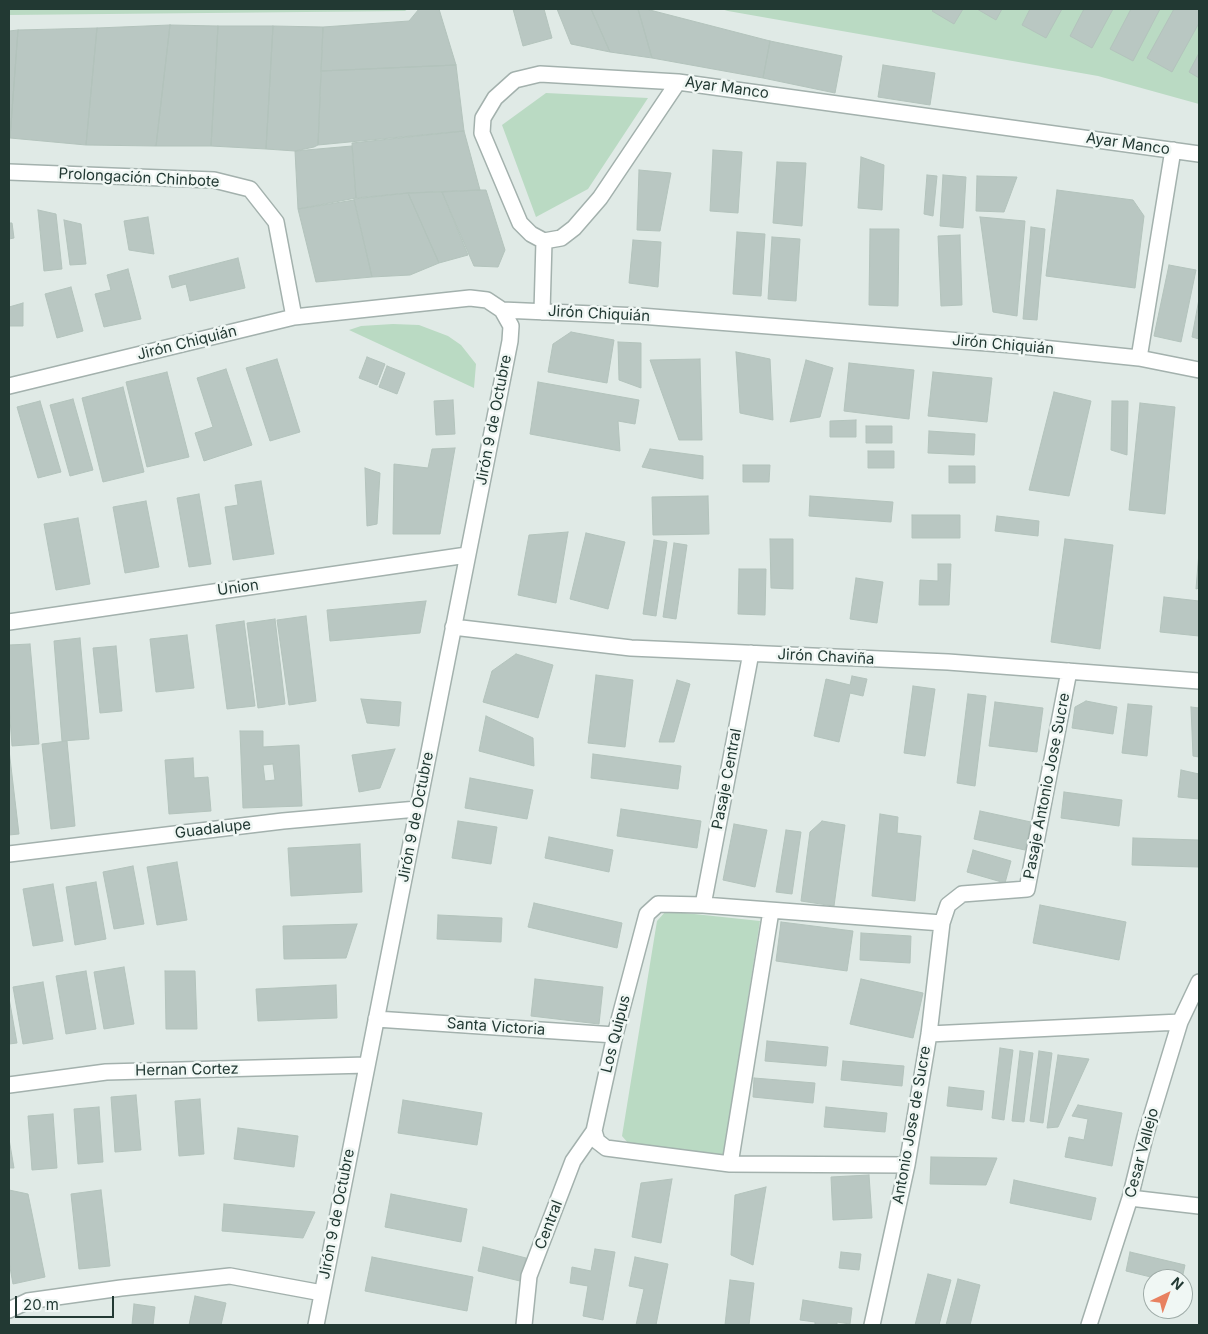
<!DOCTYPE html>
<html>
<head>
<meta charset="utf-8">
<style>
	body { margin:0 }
	#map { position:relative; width:1208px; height:1334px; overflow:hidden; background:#e0eae6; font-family:Inter,sans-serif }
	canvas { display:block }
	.frame { position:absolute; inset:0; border:10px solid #223933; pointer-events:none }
	.north { position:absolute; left:1143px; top:1269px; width:50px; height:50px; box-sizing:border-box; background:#f0f7f4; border:1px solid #9eaba7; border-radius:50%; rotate:42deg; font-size:14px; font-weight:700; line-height:20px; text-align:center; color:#223933 }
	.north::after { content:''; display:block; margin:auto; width:18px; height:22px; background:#e88160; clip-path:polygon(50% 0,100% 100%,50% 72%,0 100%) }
	.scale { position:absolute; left:15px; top:1296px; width:99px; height:22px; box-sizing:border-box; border:2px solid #223933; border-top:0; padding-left:6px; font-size:15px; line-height:18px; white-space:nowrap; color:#223933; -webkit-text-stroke:4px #f0f7f4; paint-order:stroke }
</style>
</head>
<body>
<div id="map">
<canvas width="1208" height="1334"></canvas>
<div class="frame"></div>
<div class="north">N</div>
<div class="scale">20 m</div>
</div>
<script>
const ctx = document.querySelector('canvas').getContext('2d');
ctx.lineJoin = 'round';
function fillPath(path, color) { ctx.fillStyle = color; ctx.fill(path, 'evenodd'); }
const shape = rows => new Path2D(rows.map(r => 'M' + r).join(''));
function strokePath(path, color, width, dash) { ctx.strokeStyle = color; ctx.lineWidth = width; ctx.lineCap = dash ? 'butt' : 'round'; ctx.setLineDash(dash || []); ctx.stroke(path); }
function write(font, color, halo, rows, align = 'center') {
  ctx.font = font + ' Inter,sans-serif'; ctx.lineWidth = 5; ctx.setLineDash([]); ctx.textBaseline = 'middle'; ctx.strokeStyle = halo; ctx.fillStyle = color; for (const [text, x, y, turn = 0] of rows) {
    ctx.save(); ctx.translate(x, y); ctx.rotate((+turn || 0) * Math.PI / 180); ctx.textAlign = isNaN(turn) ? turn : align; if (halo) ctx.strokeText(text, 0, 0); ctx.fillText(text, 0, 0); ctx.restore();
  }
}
const green = shape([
	[9,9,408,9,405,11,9,15],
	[721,9,1199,9,1199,104,1098,76,728,11],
	[546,93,648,98,588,189,536,217,502,125],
	[393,324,419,325,448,336,461,345,476,364,474,388,349,330,361,326],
	[666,911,760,921,723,1158,635,1151,622,1136,657,921]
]);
const building = shape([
	[419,9,439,9,456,65,321,71,323,27,409,21,419,9],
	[513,9,544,9,552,38,523,46,513,9],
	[557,9,591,9,610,52,571,44,557,9],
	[591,9,638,9,652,58,610,52,591,9],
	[638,9,646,9,770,41,763,78,652,58,638,9],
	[934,9,963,9,954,24,932,11,934,9],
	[977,9,1002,9,996,20,977,9],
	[1030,9,1062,9,1046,38,1022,25,1030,9],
	[1084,9,1113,9,1092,48,1070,36,1084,9],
	[1131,9,1160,9,1133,61,1110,49,1131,9],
	[1174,9,1199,9,1199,23,1172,72,1147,58,1174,9],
	[170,25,218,26,211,146,156,146,170,25],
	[170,25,156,146,86,145,97,28,170,25],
	[218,26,273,26,266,149,211,146,218,26],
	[273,26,323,27,318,145,314,147,295,151,266,149,273,26],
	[97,28,86,145,10,138,18,30,97,28],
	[18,30,10,138,9,138,9,31,18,30],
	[770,41,842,56,835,93,763,78,770,41],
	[1199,53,1199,78,1189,72,1199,53],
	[456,65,464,131,318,145,321,71,456,65],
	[883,65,935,73,930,105,878,97,883,65],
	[464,131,480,190,408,193,356,198,352,143,464,131],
	[352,146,356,198,298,209,295,151,352,146],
	[713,150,742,152,738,213,710,211,713,150],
	[861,157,884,165,882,210,858,208,861,157],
	[777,162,806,163,802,226,773,223,777,162],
	[639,170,671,173,660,231,637,230,639,170],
	[927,175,937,176,933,216,924,214,927,175],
	[943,175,966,177,963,228,940,226,943,175],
	[977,176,1017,177,1004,212,976,211,977,176],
	[480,190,486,190,505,250,498,267,474,266,442,192,480,190],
	[1057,190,1133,200,1144,216,1135,288,1046,276,1057,190],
	[442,192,468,255,439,263,408,193,442,192],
	[408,193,439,263,410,275,372,277,354,199,408,193],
	[354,200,372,277,316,282,298,209,354,200],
	[38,210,56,214,62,269,44,271,38,210],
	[148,217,154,254,129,250,124,221,148,217],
	[980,217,1025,221,1017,316,993,312,980,217],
	[64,220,81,224,86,264,70,265,64,220],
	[9,223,12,223,14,238,9,239,9,223],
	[1031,227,1045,229,1037,320,1023,319,1031,227],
	[870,229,899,229,898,306,869,305,870,229],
	[737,232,765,234,761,296,733,294,737,232],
	[960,235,962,305,941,306,938,236,960,235],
	[772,237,800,239,796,301,768,299,772,237],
	[633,240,661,242,658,287,629,283,633,240],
	[238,258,245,288,190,301,186,284,172,288,169,276,238,258],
	[1169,265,1196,270,1181,342,1154,336,1169,265],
	[128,269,141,319,104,327,95,294,111,290,107,275,128,269],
	[71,287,83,331,57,338,45,294,71,287],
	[1199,299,1199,339,1192,337,1199,299],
	[23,303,23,326,9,326,9,307,23,303],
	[571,332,614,340,607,383,548,372,553,344,571,332],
	[618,342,641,343,641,388,619,380,618,342],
	[736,352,770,359,773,420,740,413,736,352],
	[367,357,385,364,377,385,359,378,367,357],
	[277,359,300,432,270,441,246,368,277,359],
	[700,359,702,440,679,440,650,360,700,359],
	[806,360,833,368,820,417,790,422,806,360],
	[849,363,914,370,909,419,844,411,849,363],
	[387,366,405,373,397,394,379,387,387,366],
	[226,369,252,445,204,461,195,433,213,427,197,378,226,369],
	[167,372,189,457,147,467,126,382,167,372],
	[933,372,992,378,987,422,928,416,933,372],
	[538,382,639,400,635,424,618,421,620,451,530,434,538,382],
	[123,387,144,472,103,482,82,398,123,387],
	[1054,392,1091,401,1069,496,1029,490,1054,392],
	[73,399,93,470,70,476,50,405,73,399],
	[453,400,455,434,436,435,434,401,453,400],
	[40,401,61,472,38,478,17,407,40,401],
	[1112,401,1128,401,1127,455,1111,450,1112,401],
	[1140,403,1175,407,1165,514,1129,510,1140,403],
	[856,420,856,437,830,437,830,421,856,420],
	[866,426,892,426,892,443,866,443,866,426],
	[929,431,975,434,974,455,928,453,929,431],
	[455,448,440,534,393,534,394,464,428,468,432,449,455,448],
	[650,449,703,456,703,479,642,467,650,449],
	[868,451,894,451,894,468,868,468,868,451],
	[743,465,770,465,769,482,743,482,743,465],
	[949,466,975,466,975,483,949,483,949,466],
	[365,468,380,473,377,524,367,526,365,468],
	[261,481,274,554,233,560,225,507,238,505,235,485,261,481],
	[199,494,211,564,189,567,177,498,199,494],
	[708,496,709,534,653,535,652,497,708,496],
	[810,496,893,502,891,522,809,516,810,496],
	[146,501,159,567,125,573,113,507,146,501],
	[912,515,960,515,960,538,912,538,912,515],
	[997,516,1039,521,1038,536,995,531,997,516],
	[78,518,90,584,56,590,44,524,78,518],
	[568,532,556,603,518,595,529,535,568,532],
	[586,533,625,542,608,609,570,599,586,533],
	[770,539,793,539,793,589,771,588,770,539],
	[1065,539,1113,545,1100,649,1051,642,1065,539],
	[654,540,667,542,656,616,643,614,654,540],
	[674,543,687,545,676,619,663,617,674,543],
	[1199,552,1199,588,1196,589,1199,552],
	[938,564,951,564,949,605,919,605,920,580,938,581,938,564],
	[739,569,766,569,765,615,738,614,739,569],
	[856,578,883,582,877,623,850,619,856,578],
	[1164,597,1199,601,1199,636,1160,632,1164,597],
	[426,601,420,633,330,641,327,610,426,601],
	[306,616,316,701,289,705,277,620,306,616],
	[275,619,285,704,258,708,247,623,275,619],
	[244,621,255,706,227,709,216,625,244,621],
	[187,635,194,688,156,692,150,639,187,635],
	[80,638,89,739,62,741,54,641,80,638],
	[30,644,39,744,12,746,9,705,9,645,30,644],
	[116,646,122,711,100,713,93,648,116,646],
	[516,654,553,665,538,718,483,702,492,671,516,654],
	[596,675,633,680,625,747,588,743,596,675],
	[852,676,867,679,863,696,850,693,839,742,814,736,826,679,850,685,852,676],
	[677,680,690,684,674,742,659,742,677,680],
	[913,686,935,689,925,756,904,753,913,686],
	[968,694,986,696,975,786,957,783,968,694],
	[361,699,401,702,399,726,367,723,361,699],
	[1086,701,1117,707,1113,734,1072,728,1075,707,1086,701],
	[995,702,1043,708,1037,752,989,746,995,702],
	[1128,704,1152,706,1147,756,1122,753,1128,704],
	[1191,707,1199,708,1199,757,1193,756,1191,707],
	[486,716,533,738,534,766,479,751,486,716],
	[240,731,263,731,263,747,299,745,302,806,243,808,240,731],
	[273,764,275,780,265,781,263,765,273,764],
	[67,741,75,826,51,829,42,744,67,741],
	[395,749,380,788,359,792,352,755,395,749],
	[9,750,19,834,9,835,9,750],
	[593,754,681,766,678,789,591,778,593,754],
	[193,758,194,778,208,777,211,811,169,814,165,760,193,758],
	[1181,770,1199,774,1199,799,1178,797,1181,770],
	[470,778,533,790,527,819,465,808,470,778],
	[1064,792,1122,800,1119,826,1061,818,1064,792],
	[621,809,701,821,697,848,617,836,621,809],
	[980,811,1031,822,1025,850,974,839,980,811],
	[880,814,898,817,897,833,921,836,915,901,872,896,880,814],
	[458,821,497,827,491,864,452,858,458,821],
	[822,821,845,825,834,906,801,901,810,832,822,821],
	[734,824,767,830,755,887,723,880,734,824],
	[786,830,801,832,792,894,776,892,786,830],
	[549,837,613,850,609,872,545,858,549,837],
	[1133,838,1199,840,1199,867,1132,865,1133,838],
	[360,844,362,892,291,896,288,848,360,844],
	[973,850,1011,861,1005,883,967,872,973,850],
	[177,862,187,920,157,925,147,867,177,862],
	[133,866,144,924,114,929,103,872,133,866],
	[96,882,106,939,75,945,66,887,96,882],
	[53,884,63,941,33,946,23,889,53,884],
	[534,903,622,923,617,948,528,927,534,903],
	[1040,905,1126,922,1119,960,1033,943,1040,905],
	[438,915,502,918,501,942,437,939,438,915],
	[781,922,853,931,847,971,776,961,781,922],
	[357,924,346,958,284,959,283,926,357,924],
	[861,933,911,936,910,963,860,960,861,933],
	[124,967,134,1024,104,1029,94,972,124,967],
	[86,971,96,1029,66,1034,56,976,86,971],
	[165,971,195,971,197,1029,166,1029,165,971],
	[535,979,603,987,599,1024,531,1016,535,979],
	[861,979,923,993,913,1038,850,1024,861,979],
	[43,982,53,1039,23,1044,13,987,43,982],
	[336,985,337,1018,258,1021,256,989,336,985],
	[9,998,17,1043,9,1044,9,998],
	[767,1041,828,1047,826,1066,765,1061,767,1041],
	[1000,1048,1013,1050,1004,1120,992,1118,1000,1048],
	[1020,1051,1033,1053,1024,1122,1012,1121,1020,1051],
	[1039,1051,1052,1053,1043,1123,1030,1121,1039,1051],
	[1058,1055,1089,1059,1058,1127,1047,1128,1058,1055],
	[843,1061,904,1066,902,1086,841,1080,843,1061],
	[754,1078,815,1083,813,1103,753,1097,754,1078],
	[949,1087,984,1091,982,1110,947,1106,949,1087],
	[136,1095,141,1150,115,1152,111,1097,136,1095],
	[200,1099,204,1154,179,1156,175,1101,200,1099],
	[403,1100,482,1113,477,1145,398,1133,403,1100],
	[1078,1105,1122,1113,1112,1166,1065,1157,1069,1137,1084,1140,1088,1119,1072,1116,1078,1105],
	[99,1107,103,1162,78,1164,74,1109,99,1107],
	[826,1107,887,1113,885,1132,824,1127,826,1107],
	[53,1114,57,1168,32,1170,28,1116,53,1114],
	[238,1128,298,1136,294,1167,234,1159,238,1128],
	[9,1139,14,1168,9,1168,9,1139],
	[931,1157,997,1158,986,1185,930,1184,931,1157],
	[869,1175,872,1218,833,1220,831,1177,869,1175],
	[672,1179,661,1243,632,1237,641,1183,672,1179],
	[1014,1180,1096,1198,1091,1220,1010,1203,1014,1180],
	[766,1187,753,1265,731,1255,735,1195,766,1187],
	[9,1190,28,1194,45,1277,13,1284,9,1262,9,1190],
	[101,1190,110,1266,79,1269,71,1194,101,1190],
	[391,1194,467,1209,461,1242,385,1227,391,1194],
	[224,1204,315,1212,303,1238,222,1231,224,1204],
	[483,1247,526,1258,520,1281,478,1271,483,1247],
	[595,1249,615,1252,603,1320,583,1316,588,1286,570,1283,572,1267,591,1271,595,1249],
	[841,1252,861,1254,859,1270,839,1268,841,1252],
	[1130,1252,1185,1265,1182,1279,1159,1279,1126,1271,1130,1252],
	[372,1257,473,1277,467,1311,365,1291,372,1257],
	[635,1257,668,1264,656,1325,636,1325,644,1289,629,1286,635,1257],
	[928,1274,951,1280,939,1325,915,1325,928,1274],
	[958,1279,980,1285,970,1325,946,1325,958,1279],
	[730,1280,754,1283,749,1325,725,1325,730,1280],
	[195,1296,226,1303,221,1325,189,1325,195,1296],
	[803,1300,852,1308,850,1324,837,1322,837,1325,815,1325,815,1322,800,1320,803,1300],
	[134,1304,155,1307,153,1325,132,1325,134,1304]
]);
const minor = shape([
	[9,172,214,180,250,189,276,222,294,317],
	[544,241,561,238,574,228,600,198,678,82],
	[542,312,544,241,531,234,520,223,482,133,483,118,495,98,515,80,540,74,678,82,1199,154],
	[1139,358,1173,150],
	[9,386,294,317,470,298,487,300,502,310,640,316,1013,345,1139,358,1199,370],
	[9,622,467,555],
	[453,627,631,648,948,662,1199,681],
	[9,854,283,821,417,809],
	[703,905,751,653],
	[376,1019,615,1035],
	[929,1034,1180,1022],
	[9,1085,106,1072,367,1065],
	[730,1164,771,911],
	[907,1165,730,1164,606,1148,597,1141,594,1131,615,1035,647,914,658,904,703,905,942,923],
	[1130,1198,1199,1206],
	[9,1310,28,1301,121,1288,230,1276,322,1293],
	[316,1325,510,341,511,326,502,310],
	[524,1325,529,1276,573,1161,594,1131],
	[872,1325,907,1165,929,1034,942,923,948,905,962,894,1027,889,1069,671],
	[1089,1325,1130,1198,1145,1137,1180,1022,1199,982]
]);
const streetNames = [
	["Ayar Manco",727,88,8],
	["Ayar Manco",1128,144,8],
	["Prolongación Chinbote",139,178,3],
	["Jirón Chiquián",599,314,3],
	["Jirón Chiquián",187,343,-14],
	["Jirón Chiquián",1003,345,5],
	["Jirón 9 de Octubre",494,420,-79],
	["Union",238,588,-8],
	["Jirón Chaviña",826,657,3],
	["Pasaje Central",727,779,-79],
	["Pasaje Antonio Jose Sucre",1047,786,-79],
	["Jirón 9 de Octubre",416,817,-79],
	["Guadalupe",213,829,-7],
	["Santa Victoria",496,1027,4],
	["Los Quipus",616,1034,-76],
	["Hernan Cortez",187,1070,-1],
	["Antonio Jose de Sucre",912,1125,-80],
	["Cesar Vallejo",1142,1153,-75],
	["Jirón 9 de Octubre",337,1214,-79],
	["Central",549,1225,-69]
];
fillPath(green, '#badac3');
fillPath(building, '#b9c7c2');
strokePath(building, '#b3c3bc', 1);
strokePath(minor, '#a3b1ad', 18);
strokePath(minor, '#fff', 15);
write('15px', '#223933', '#f0f7f4', streetNames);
</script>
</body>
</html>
